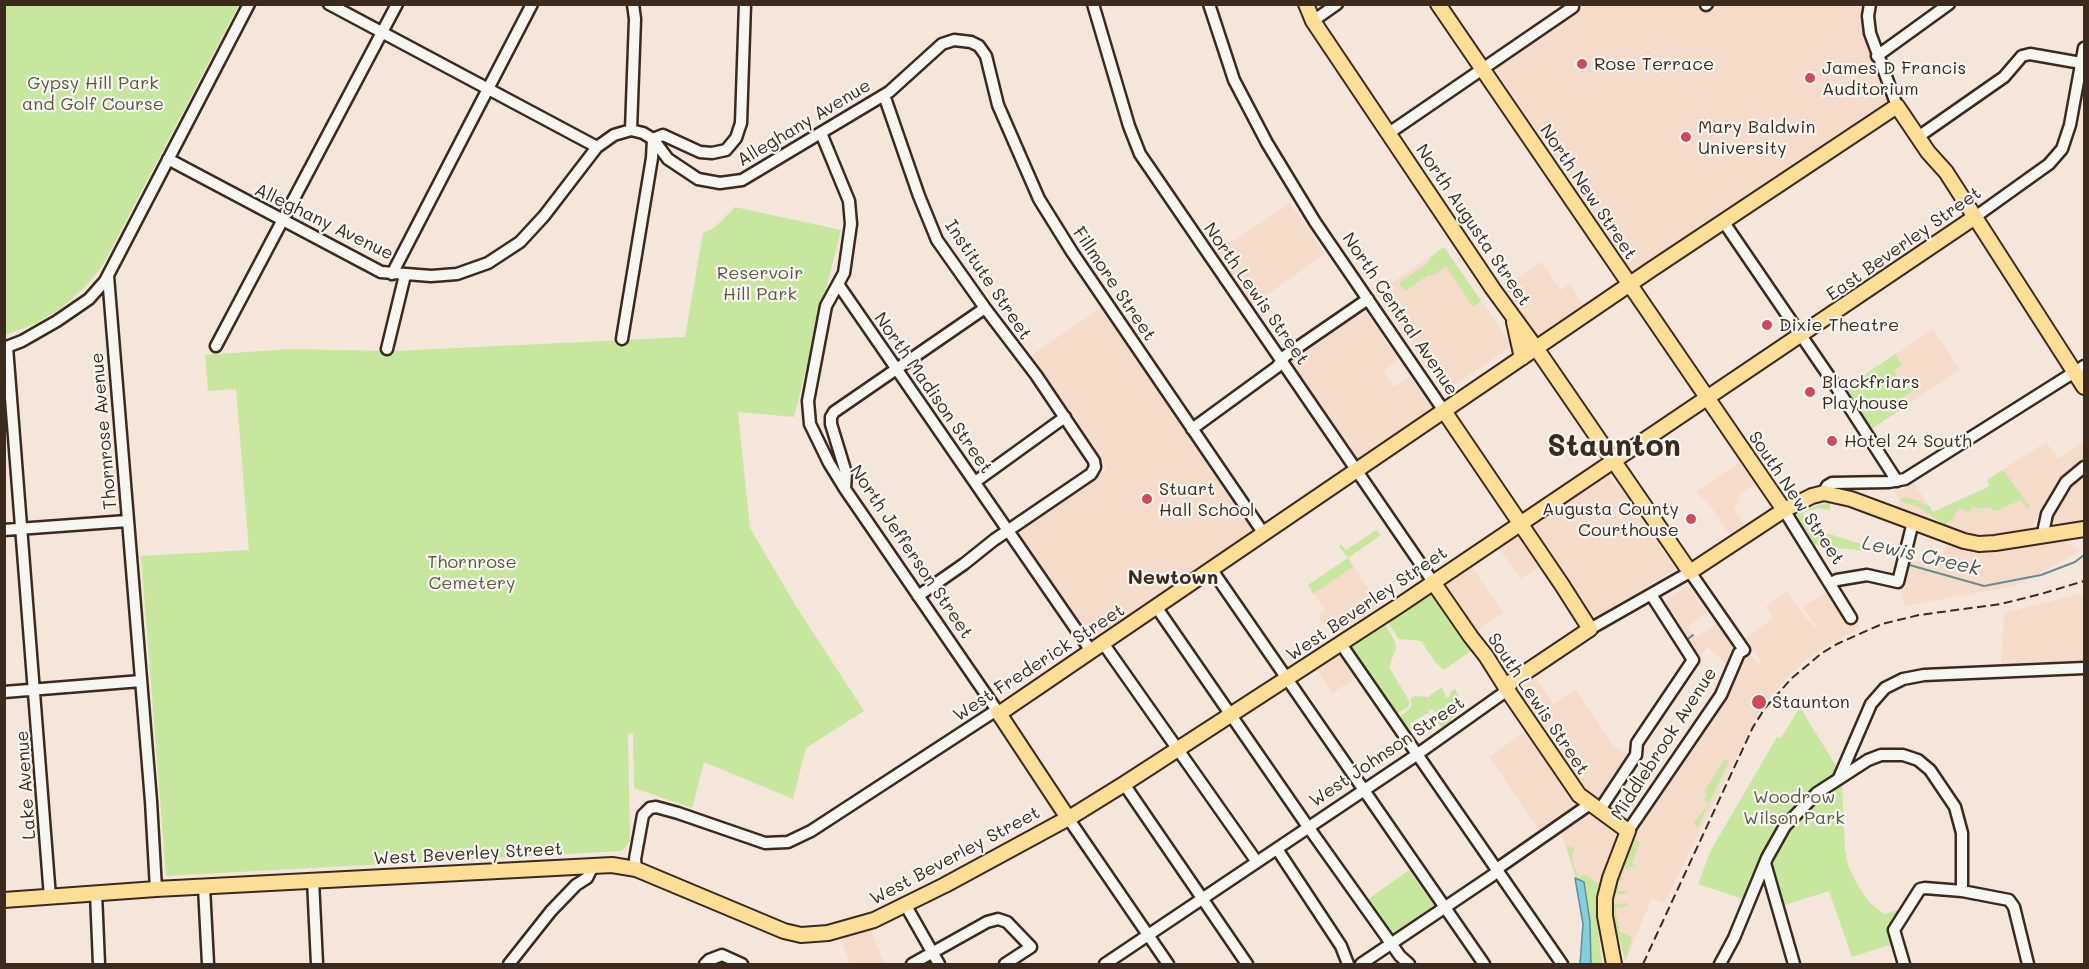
<!DOCTYPE html>
<html>
<head>
<meta charset="utf-8">
<style>
	body { margin:0 }
	#map { position:relative; width:2089px; height:969px; overflow:hidden; background:#f5e6db; font-family:Mali,sans-serif }
	canvas { display:block }
	.frame { position:absolute; inset:0; border:6px solid #3b2a1e; pointer-events:none }
</style>
</head>
<body>
<div id="map">
<canvas width="2089" height="969"></canvas>
<div class="frame"></div>
</div>
<script>
const ctx = document.querySelector('canvas').getContext('2d');
ctx.lineJoin = 'round';
function fillPath(path, color) { ctx.fillStyle = color; ctx.fill(path, 'evenodd'); }
const shape = rows => new Path2D(rows.map(r => 'M' + r).join(''));
function strokePath(path, color, width, dash) { ctx.strokeStyle = color; ctx.lineWidth = width; ctx.lineCap = dash ? 'butt' : 'round'; ctx.setLineDash(dash || []); ctx.stroke(path); }
function write(font, color, halo, rows, align = 'center') {
  ctx.font = font + ' Mali,sans-serif'; ctx.lineWidth = 4.5; ctx.setLineDash([]); ctx.textBaseline = 'middle'; ctx.strokeStyle = halo; ctx.fillStyle = color; for (const [text, x, y, turn = 0] of rows) {
    ctx.save(); ctx.translate(x, y); ctx.rotate((+turn || 0) * Math.PI / 180); ctx.textAlign = isNaN(turn) ? turn : align; if (halo) ctx.strokeText(text, 0, 0); ctx.fillText(text, 0, 0); ctx.restore();
  }
}
const built = shape([
	[1584,5,1868,5,1861,23,1889,99,1632,272,1495,68,1585,6],
	[1290,203,1325,254,1252,305,1216,253],
	[1444,247,1512,346,1446,391,1442,390,1376,294],
	[1542,262,1561,290,1569,284,1584,305,1538,337,1504,287],
	[1102,307,1253,530,1090,642,1015,532,1107,469,1029,357],
	[1365,311,1399,360,1383,371,1394,387,1410,376,1433,409,1358,460,1291,362],
	[1933,329,1960,370,1871,429,1845,388],
	[2084,441,2084,460,2060,479,2030,529,1990,535,1968,534,1897,509,1900,501,1894,490,1902,490,1914,483,1933,512,1990,486,1987,480,2046,442,2058,459],
	[1741,461,1756,483,1737,496,1741,502,1733,507,1745,526,1730,535,1706,499,1704,500,1697,491],
	[2084,474,2084,521,2055,526,2052,515,2069,486],
	[1609,475,1620,489,1623,490,1661,544,1659,546,1665,555,1667,554,1677,568,1595,618,1592,616,1532,525],
	[1518,533,1540,566,1520,579,1498,547],
	[2062,540,2081,550,2016,586,1904,606,1901,589,1908,558,1938,569,1946,545,1987,552],
	[1348,558,1380,606,1336,636,1326,622,1323,624,1318,616,1325,611,1308,585],
	[1471,566,1503,613,1476,631,1444,584],
	[1685,587,1690,588,1708,612,1687,627,1695,638,1717,624,1733,647,1726,663,1708,647,1698,657,1667,609,1667,599],
	[1787,591,1814,628,1816,626,1803,607,1827,592,1844,618,1857,615,1860,628,1831,643,1806,660,1781,684,1761,709,1664,903,1652,898,1626,960,1614,905,1614,892,1632,833,1729,690,1743,660,1751,655,1758,665,1762,662,1745,638,1774,618,1766,606],
	[2084,593,2084,661,2001,664,2004,613],
	[1339,653,1356,678,1332,693,1316,668],
	[1535,678,1554,704,1576,689,1614,746,1631,756,1600,802,1589,794,1516,690],
	[1526,731,1579,808,1542,834,1489,757],
	[1586,811,1616,831,1617,838,1599,886,1584,882,1576,878,1560,829],
	[870,928,884,964,850,964,841,937]
]);
const green = shape([
	[4,5,239,5,106,259,98,272,83,289,61,308,35,324,5,335],
	[735,207,841,230,794,417,738,412,750,528,796,606,864,711,806,748,793,799,704,762,692,808,634,788,633,733,628,734,630,841,622,851,166,876,141,556,249,550,236,389,208,391,205,355,288,349,395,351,685,337,703,233,715,227],
	[1444,247,1481,301,1473,307,1446,266,1432,276,1428,275,1405,291,1399,283,1427,264,1431,257],
	[1895,354,1902,365,1894,371,1904,387,1913,381,1917,388,1903,397,1908,405,1871,429,1845,388],
	[2003,470,2030,507,2027,509,2021,500,1995,511,1992,510,1992,507,1980,509,1973,506,1970,512,1958,508,1953,519,1944,525,1921,508,1900,501,1905,497,1918,501,1930,507,1933,512,1990,486,1987,480],
	[1830,503,1830,510,1818,508,1803,513,1806,526,1811,534,1815,532,1826,533,1865,545,1864,551,1815,545,1796,515,1817,505],
	[1376,530,1381,535,1348,558,1353,567,1313,594,1308,585,1348,558,1339,546,1341,544,1346,550],
	[1432,594,1471,651,1444,670,1436,663,1421,641,1399,639,1388,623],
	[1385,625,1395,641,1396,648,1389,667,1410,702,1408,707,1398,713,1352,647],
	[1442,687,1446,697,1449,697,1451,691,1455,689,1459,696,1454,700,1458,708,1455,707,1461,710,1451,719,1452,721,1442,728,1435,719,1437,713,1432,709,1429,710,1428,705,1429,696],
	[1415,696,1428,697,1429,713,1410,723,1413,727,1409,729,1400,717,1411,707,1411,698],
	[1800,707,1839,771,1842,782,1845,850,1848,865,1856,882,1869,902,1884,914,1902,909,1889,930,1893,944,1852,957,1829,891,1785,905,1767,851,1746,900,1698,884,1711,850,1777,737,1781,738],
	[1725,759,1729,761,1698,827,1693,824,1709,803,1704,800,1707,794,1704,792],
	[1631,838,1640,842,1632,863,1636,868,1629,866,1628,869,1621,867,1618,876,1625,879,1618,881,1619,891,1628,891,1626,894,1618,894,1613,892,1620,862],
	[1566,846,1574,848,1572,861,1578,877,1585,875,1600,884,1596,912,1602,964,1591,964,1590,922,1583,881,1576,878],
	[1409,870,1434,905,1392,935,1367,900],
	[1627,903,1628,906,1615,908,1620,932,1632,937,1626,960,1625,960,1611,908,1616,904]
]);
const water = shape([
	[1575,878,1584,882,1590,922,1591,964,1580,964,1583,924,1575,878]
]);
const stream = shape([
	[1906,564,1984,586,2041,575,2075,562,2084,555],
	[1688,639,1693,635]
]);
const minor = shape([
	[329,4,597,147],
	[1093,4,1129,126,1140,154,1433,582],
	[1209,4,1234,80,1267,143,1315,222,1444,411],
	[1870,4,1868,16,1870,33,1897,106],
	[1706,5,1707,4],
	[1313,21,1337,4],
	[1877,56,1949,4],
	[884,95,919,196,937,240,985,308,1036,375,1094,461,1095,467,1091,474,994,540,964,564,918,596],
	[631,130,635,19,633,4],
	[1389,133,1573,7,1571,4],
	[1918,137,2004,77,2022,56,2030,54,2081,63],
	[168,159,381,272,431,276,457,274,488,263,520,242,544,216,597,147,614,135,631,130,643,133,653,139,668,159,698,179,720,183,742,180,889,92,942,44,954,40,971,42,979,46,986,56,998,105,1039,199,1072,252,1264,534],
	[1975,217,2049,164,2062,149,2070,125,2084,48],
	[1723,221,1837,388,1897,481],
	[392,274,532,4],
	[108,276,151,801,156,889],
	[838,284,1091,651],
	[622,339,652,158,653,139,663,135,700,152,712,153,726,150,736,138,741,123,745,4],
	[216,346,397,4],
	[7,347,50,897],
	[4,348,22,341,57,321,89,299,105,281,249,4],
	[387,349,405,275],
	[1192,429,1277,367,1285,356,1368,299],
	[975,482,1065,417],
	[845,489,846,473,831,424,831,417,834,412,985,308],
	[1824,493,1827,486,1832,483,1889,482,1905,479,2084,366],
	[1784,510,1851,618],
	[4,530,127,521],
	[2044,536,2044,528,2047,514,2066,482,2084,467],
	[1212,570,1484,964],
	[1831,583,1837,580,1867,575,1898,582,1913,522],
	[1157,608,1304,821,1400,956,1409,964],
	[1590,629,1690,572,1744,650,1739,653,1721,695,1628,831],
	[1103,643,1257,862],
	[1341,644,1562,964],
	[4,692,141,681],
	[1839,778,1871,704,1885,688,1903,679,1924,675,2084,668],
	[1124,784,1247,964],
	[1599,811,1636,755,1637,743,1693,660,1652,596],
	[1068,818,1168,964],
	[1277,849,1341,946,1348,964],
	[1765,863,1794,964],
	[636,869,635,859,643,815,650,808,656,807,678,813,765,843,788,842,811,831,992,713,998,712,845,489,829,463,810,424,808,401,826,306,844,273,851,224,849,201,821,133],
	[313,880,317,964],
	[204,887,208,964],
	[96,893,99,964],
	[906,906,939,964],
	[509,964,551,911,576,885,587,878,593,866],
	[705,964,709,960,722,955,742,964],
	[912,964,987,922,998,919,1007,922,1031,947,1005,964],
	[1105,964,1412,758,1502,694,1507,688],
	[1361,964,1493,875,1501,866,1590,804],
	[1720,964,1734,938,1767,858,1785,826,1817,793,1868,760,1881,755,1903,755,1918,760,1930,770,1955,807,1962,833,1962,891],
	[1904,964,1894,930,1920,889,1925,888,1962,891,2009,900,2014,907,2028,964]
]);
const major = shape([
	[1306,4,1313,21,1493,289,1536,348,1690,572,1784,510,1812,496,1824,493,1851,499,1964,541,1979,544,1995,543,2084,529],
	[1438,4,1784,510],
	[1514,322,1522,358],
	[1444,411,1562,585,1590,629,1511,682,1507,688],
	[1433,582,1471,637,1486,656,1510,694,1579,795,1628,831,1610,878,1605,898,1605,916,1614,964],
	[1068,818,998,712,1003,711,1652,269,1897,106,1928,152,1946,172,2084,387],
	[4,900,156,889,612,865,636,869,784,931,801,935,828,933,874,920,945,885,1074,815,1124,784,1400,605,1975,217]
]);
const rail = shape([
	[1643,964,1753,727,1765,708,1792,678,1822,653,1837,644,1882,624,1919,615,2001,604,2041,594,2084,581]
]);
const markers = [
	[1582,64,6,"#d1495b"],
	[1810,78,6,"#d1495b"],
	[1686,137,6,"#d1495b"],
	[1767,325,6,"#d1495b"],
	[1810,392,6,"#d1495b"],
	[1832,441,6,"#d1495b"],
	[1147,499,6,"#d1495b"],
	[1691,519,6,"#d1495b"],
	[1759,702,8,"#d1495b"]
];
const poiNames = [
	["Rose Terrace",1594,64],
	["James D Francis",1822,68],
	["Auditorium",1822,89],
	["Mary Baldwin",1698,127],
	["University",1698,148],
	["Dixie Theatre",1779,325],
	["Blackfriars",1822,382],
	["Playhouse",1822,403],
	["Hotel 24 South",1844,441],
	["Stuart",1159,489],
	["Hall School",1159,510],
	["Augusta County",1679,509,"right"],
	["Courthouse",1679,530,"right"],
	["Staunton",1772,702]
];
const parkNames = [
	["Gypsy Hill Park",93,83],
	["and Golf Course",93,104],
	["Reservoir",760,273],
	["Hill Park",760,294],
	["Thornrose",472,562],
	["Cemetery",472,583],
	["Woodrow",1794,797],
	["Wilson Park",1794,818]
];
const streetNames = [
	["Alleghany Avenue",804,123,-31],
	["North New Street",1588,192,56],
	["Alleghany Avenue",324,222,26],
	["North Augusta Street",1473,225,56],
	["East Beverley Street",1904,244,-35],
	["Institute Street",988,280,56],
	["Fillmore Street",1114,284,56],
	["North Lewis Street",1256,294,55],
	["North Central Avenue",1400,314,56],
	["North Madison Street",933,393,55],
	["Thornrose Avenue",104,431,-95],
	["South New Street",1796,498,56],
	["North Jefferson Street",911,552,56],
	["West Beverley Street",1367,604,-34],
	["West Frederick Street",1039,663,-33],
	["South Lewis Street",1538,704,56],
	["Middlebrook Avenue",1664,744,-57],
	["West Johnson Street",1387,752,-34],
	["Lake Avenue",26,785,-94],
	["West Beverley Street",468,854,-3],
	["West Beverley Street",955,856,-28]
];
const waterNames = [
	["Lewis Creek",1921,556,13]
];
const neighbourhoodNames = [
	["Newtown",1173,578]
];
const townNames = [
	["Staunton",1614,447]
];
fillPath(built, '#f4dbca');
fillPath(green, '#c7e79f');
fillPath(water, '#82cfe1');
strokePath(water, '#668d93', 1.5);
strokePath(stream, '#668d93', 2);
strokePath(minor, '#3b2a1e', 15);
strokePath(major, '#3b2a1e', 18);
strokePath(minor, '#f6f6f2', 10);
strokePath(major, '#fcde96', 14);
strokePath(rail, '#3b2a1e', 2, [9, 4.5]);
for (const [x, y, r, color] of markers) { const dot = new Path2D(); dot.arc(x, y, r, 0, 2 * Math.PI); ctx.fillStyle = color; ctx.fill(dot); strokePath(dot, '#f6f6f2', 2); }
write('18px', '#3b2a1e', '#f6f6f2', poiNames, 'left');
write('18px', '#5e593e', '#f6f6f2', parkNames);
write('18px', '#3b2a1e', '#f6f6f2', streetNames);
write('italic 20px', '#4d534f', '#f6f6f2', waterNames);
write('bold 20px', '#3b2a1e', '#f6f6f2', neighbourhoodNames);
write('bold 30px', '#3b2a1e', '#f6f6f2', townNames);
</script>
</body>
</html>
